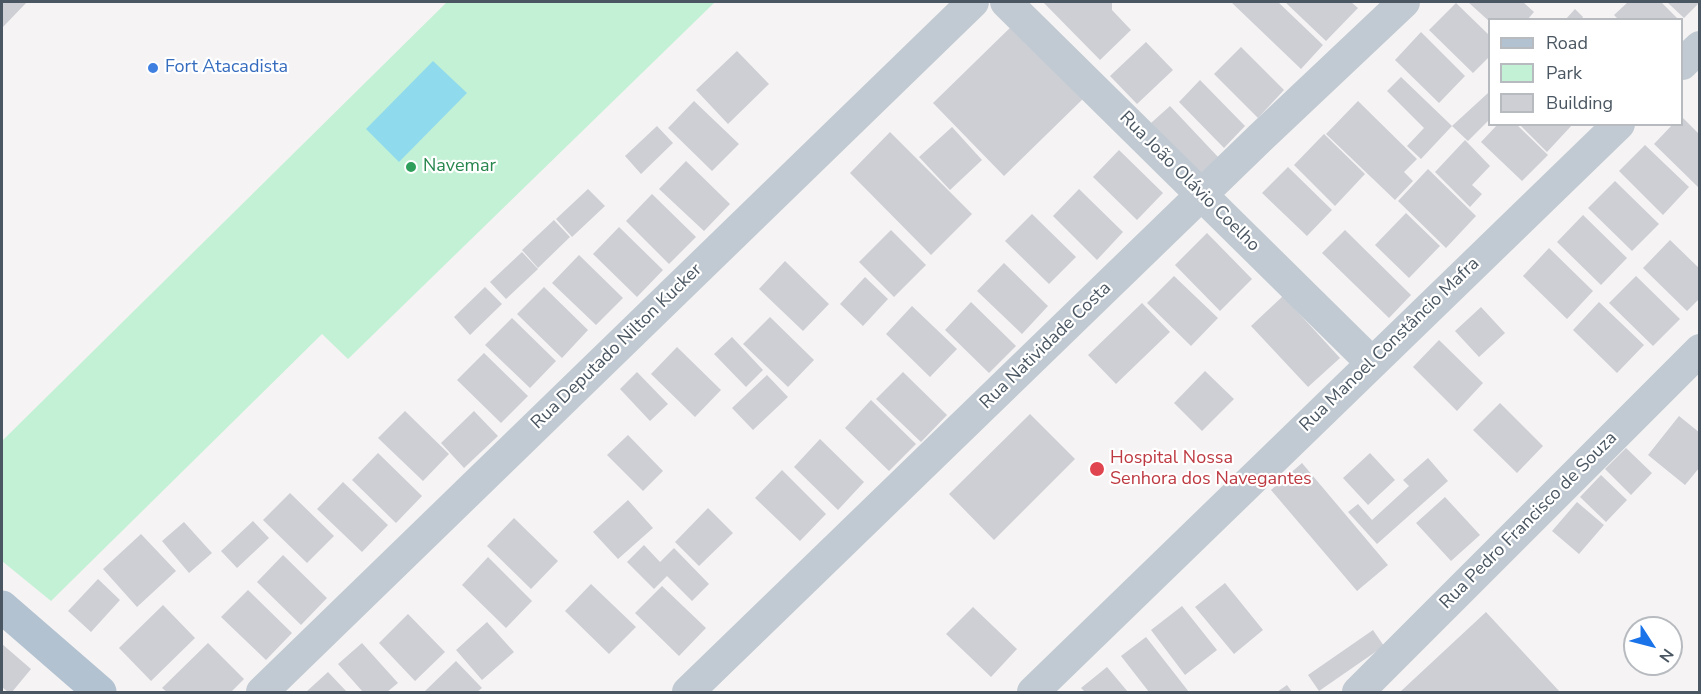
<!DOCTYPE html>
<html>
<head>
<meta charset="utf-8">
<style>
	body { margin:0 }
	#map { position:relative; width:1701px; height:694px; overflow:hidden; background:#f5f3f3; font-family:"Nunito Sans",sans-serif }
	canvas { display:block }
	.frame { position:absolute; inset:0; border:3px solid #4a5661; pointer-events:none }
	.legend { position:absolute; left:1488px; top:18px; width:195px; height:108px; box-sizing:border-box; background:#fff; border:2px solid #b7bbc0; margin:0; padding:8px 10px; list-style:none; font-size:18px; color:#4a5661 }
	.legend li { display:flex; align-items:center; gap:12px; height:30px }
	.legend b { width:30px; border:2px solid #b7bbc0 }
	.north { position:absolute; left:1623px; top:616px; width:60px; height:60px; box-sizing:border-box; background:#fff; border:2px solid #b7bbc0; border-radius:50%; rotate:126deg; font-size:16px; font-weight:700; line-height:24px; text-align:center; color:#4a5661 }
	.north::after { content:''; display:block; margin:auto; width:21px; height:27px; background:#1a73e8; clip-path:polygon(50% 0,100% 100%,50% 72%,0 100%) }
</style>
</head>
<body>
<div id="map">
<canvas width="1701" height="694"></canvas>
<div class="frame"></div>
<ul class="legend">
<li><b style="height:8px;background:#b3c2d1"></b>Road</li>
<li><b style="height:16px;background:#c3f1d5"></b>Park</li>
<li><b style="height:16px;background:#cdcfd5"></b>Building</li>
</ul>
<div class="north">N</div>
</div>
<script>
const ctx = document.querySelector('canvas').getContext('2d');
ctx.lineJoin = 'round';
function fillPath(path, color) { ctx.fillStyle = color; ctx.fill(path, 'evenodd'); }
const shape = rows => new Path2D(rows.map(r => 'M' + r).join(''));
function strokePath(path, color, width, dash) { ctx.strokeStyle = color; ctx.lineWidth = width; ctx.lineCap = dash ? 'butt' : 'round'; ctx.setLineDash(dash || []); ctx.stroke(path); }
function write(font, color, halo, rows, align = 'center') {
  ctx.font = font + ' "Nunito Sans",sans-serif'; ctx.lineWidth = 4.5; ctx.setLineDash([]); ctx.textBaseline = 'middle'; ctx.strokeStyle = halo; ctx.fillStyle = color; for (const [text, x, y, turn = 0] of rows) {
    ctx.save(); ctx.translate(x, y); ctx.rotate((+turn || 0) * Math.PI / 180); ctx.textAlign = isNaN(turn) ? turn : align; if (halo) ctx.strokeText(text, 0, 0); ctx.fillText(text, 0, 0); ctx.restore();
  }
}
const green = shape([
	[447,2,715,2,348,359,322,334,51,601,2,561,2,441]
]);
const water = shape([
	[433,61,467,93,399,162,366,129]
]);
const building = shape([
	[2,2,27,2,2,28],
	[1043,2,1112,2,1112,10,1131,30,1100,60],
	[1231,2,1278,2,1323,45,1301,69],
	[1285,2,1351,2,1358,8,1326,41],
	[1468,2,1523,2,1534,12,1527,20,1490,20,1490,22],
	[1628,2,1661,2,1679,20,1619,20,1614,15],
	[1667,2,1700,2,1684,18],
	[1456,3,1490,36,1490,56,1473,73,1429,30],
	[1575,9,1583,17,1581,20,1565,20],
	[1017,21,1088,94,1004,176,933,103],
	[1421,32,1465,76,1439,103,1395,60],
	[1146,42,1173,70,1137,104,1110,76],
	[1241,47,1284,90,1258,118,1214,74],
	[737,51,769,84,728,124,696,90],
	[1401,77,1452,126,1421,159,1407,146,1424,128,1387,91],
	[1200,80,1245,126,1224,148,1179,102],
	[1488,93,1490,119,1468,141,1452,126],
	[694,101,739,144,712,171,668,128],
	[1358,101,1417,159,1404,172,1413,181,1395,200,1326,134],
	[1170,106,1219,158,1201,175,1151,123],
	[1682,117,1700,135,1698,187,1654,144,1673,124,1682,124],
	[1498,124,1516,124,1548,155,1522,181,1481,142],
	[1519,124,1573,124,1547,152],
	[657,126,673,143,641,174,625,156],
	[952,127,982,160,950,190,919,157],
	[890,132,972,214,931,255,850,173],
	[1324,134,1365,174,1335,206,1294,165],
	[1465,140,1490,166,1472,185,1482,194,1470,207,1435,172],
	[1645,145,1689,187,1663,215,1619,171],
	[1119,150,1163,193,1137,220,1093,177],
	[686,161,730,204,704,231,659,189],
	[1288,167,1332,210,1307,236,1262,193],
	[1428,169,1476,216,1446,248,1398,201],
	[1615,181,1659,224,1632,251,1588,208],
	[588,189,605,206,572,237,556,219],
	[1079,189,1123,232,1097,260,1053,216],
	[652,194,696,237,669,264,626,221],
	[1406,213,1440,246,1409,278,1375,245],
	[1032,214,1076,257,1049,284,1005,241],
	[1583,215,1627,258,1601,285,1557,242],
	[554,220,570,237,538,268,522,250],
	[619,227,663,270,637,297,593,254],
	[891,230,926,265,894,297,859,262],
	[1345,230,1411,295,1389,318,1322,253],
	[1207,233,1252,279,1220,311,1175,265],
	[1670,240,1700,269,1700,298,1687,311,1643,268],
	[1549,248,1593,291,1567,319,1523,276],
	[522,252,538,269,506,299,490,282],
	[579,255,623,298,596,325,552,283],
	[785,261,829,304,803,331,759,289],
	[1004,263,1048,306,1022,334,977,291],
	[1174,276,1218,318,1191,346,1147,303],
	[1636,276,1680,319,1653,346,1609,303],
	[865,277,888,299,863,326,840,304],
	[485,287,502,304,470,335,454,317],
	[544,287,588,330,562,358,517,314],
	[1283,296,1340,358,1308,387,1251,326],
	[971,302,1016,346,989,373,945,330],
	[1599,302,1644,345,1617,373,1573,330],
	[1142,303,1170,332,1116,384,1088,355],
	[912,306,957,349,930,377,886,334],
	[1481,307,1505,333,1479,357,1455,331],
	[770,317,814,360,788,387,743,344],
	[512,318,556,361,530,388,485,345],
	[732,337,763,370,746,387,714,354],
	[1439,340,1483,383,1457,411,1413,367],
	[677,347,721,390,695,417,651,374],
	[484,353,528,396,501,423,457,380],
	[1205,371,1234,399,1202,431,1174,403],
	[637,372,668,404,650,421,620,389],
	[903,372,947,415,921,442,876,399],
	[767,375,788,397,753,430,732,408],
	[871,400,916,444,889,471,845,428],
	[1500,403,1543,446,1517,473,1473,430],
	[405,411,449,454,423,481,378,438],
	[474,411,498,436,464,468,441,443],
	[1030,414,1075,459,994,540,949,494],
	[1679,416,1700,433,1700,467,1685,485,1648,455],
	[628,435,663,471,643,491,607,455],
	[820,439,864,482,838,510,794,467],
	[1626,448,1652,473,1631,495,1605,469],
	[378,453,422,496,396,523,352,480],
	[1370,453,1395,480,1368,505,1343,478],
	[1428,458,1448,481,1377,544,1348,512,1358,504,1372,520,1409,486,1403,480],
	[1302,463,1388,565,1357,591,1271,490],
	[782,470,826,514,800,541,755,498],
	[1601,475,1627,500,1606,522,1580,497],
	[343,482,388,525,362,552,317,509],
	[290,493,334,536,307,563,263,520],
	[1445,497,1480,535,1451,561,1416,523],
	[628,500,653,528,618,559,593,532],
	[1577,502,1604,525,1579,554,1552,531],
	[708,508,733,533,699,566,675,542],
	[514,518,558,561,531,589,487,546],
	[253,521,269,538,237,568,221,551],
	[184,522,212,553,189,573,162,541],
	[141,534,176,571,137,607,103,569],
	[644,545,660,562,674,548,709,584,692,601,667,576,654,589,627,562],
	[283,555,327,598,301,625,257,582],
	[488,557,532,601,506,628,462,585],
	[98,579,120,600,91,632,68,611],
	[1225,583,1263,630,1234,654,1195,607],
	[591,584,636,627,609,654,565,611],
	[662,586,706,628,679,656,635,613],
	[248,590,292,633,266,660,221,617],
	[163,605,195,638,151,681,119,648],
	[1182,606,1217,650,1185,675,1151,630],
	[973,607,1017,649,991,677,946,634],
	[1486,612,1560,692,1400,692],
	[408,614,445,652,415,681,379,643],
	[487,622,514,652,482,680,456,650],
	[1373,630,1384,646,1319,691,1308,675],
	[1146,637,1189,692,1149,692,1121,656],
	[208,643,244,679,231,692,167,692,162,688],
	[362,643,398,683,387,692,363,692,338,664],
	[2,644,31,669,12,692,8,692,2,687],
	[456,661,482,688,477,692,424,692],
	[1107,667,1128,692,1085,692,1081,688],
	[328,672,347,692,306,692],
	[1287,685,1292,692,1277,692]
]);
const minor = shape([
	[1006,2,1372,363],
	[1682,64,1700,47],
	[262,692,973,2],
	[688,692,1260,138,1404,2],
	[1033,692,1619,124],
	[1358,692,1700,350]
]);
const major = shape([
	[2,607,100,692]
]);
const markers = [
	[153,68,6,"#3f7fe0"],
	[411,167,6,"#2e9e5b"],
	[1097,469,8,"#e0444e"]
];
const shopNames = [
	["Fort Atacadista",165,68]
];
const leisureNames = [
	["Navemar",423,167]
];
const streetNames = [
	["Rua João Olávio Coelho",1189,182,45],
	["Rua Manoel Constâncio Mafra",1390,345,-44],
	["Rua Natividade Costa",1046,346,-44],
	["Rua Deputado Nilton Kucker",617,347,-44],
	["Rua Pedro Francisco de Souza",1529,521,-45]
];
const healthNames = [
	["Hospital Nossa",1110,459],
	["Senhora dos Navegantes",1110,480]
];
fillPath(green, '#c3f1d5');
fillPath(water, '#90daee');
fillPath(building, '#cdcfd5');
strokePath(minor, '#c1cad2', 32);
strokePath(major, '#b3c2d1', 33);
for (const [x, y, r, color] of markers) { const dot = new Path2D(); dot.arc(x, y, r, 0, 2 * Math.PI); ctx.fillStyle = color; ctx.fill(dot); strokePath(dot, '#fff', 2); }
write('18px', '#366cbe', '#fff', shopNames, 'left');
write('18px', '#27864d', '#fff', leisureNames, 'left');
write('18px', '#4a5661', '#fff', streetNames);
write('18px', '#be3a42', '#fff', healthNames, 'left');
</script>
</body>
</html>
